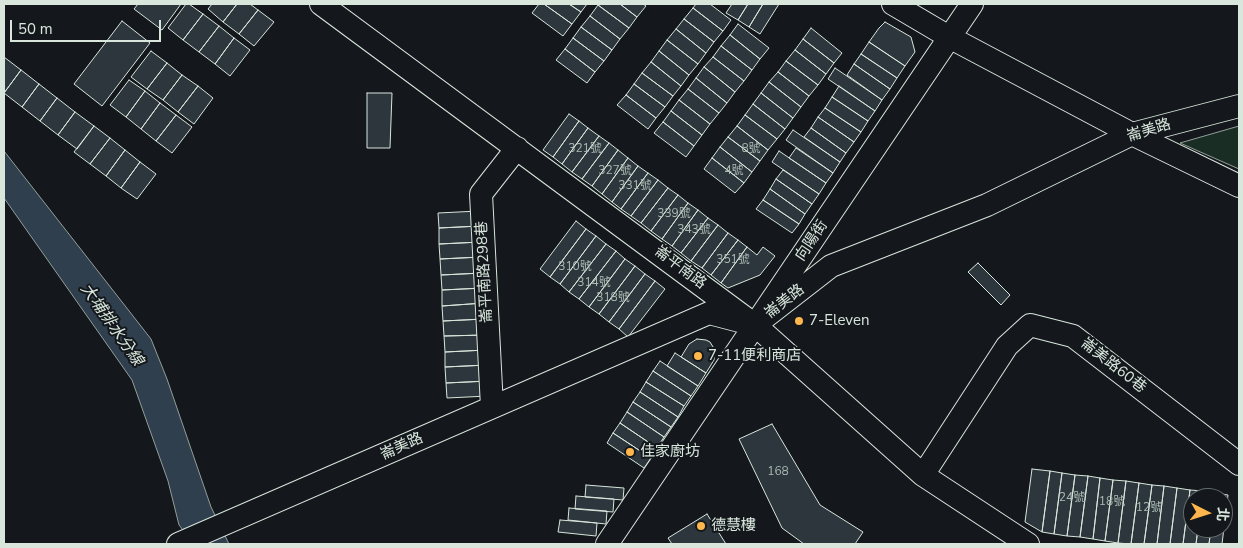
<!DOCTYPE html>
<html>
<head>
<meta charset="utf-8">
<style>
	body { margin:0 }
	#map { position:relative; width:1243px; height:548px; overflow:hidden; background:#14181c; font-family:"Nunito Sans","Noto Sans TC",sans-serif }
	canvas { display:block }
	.frame { position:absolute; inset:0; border:5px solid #d8e6dc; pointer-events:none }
	.north { position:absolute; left:1183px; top:488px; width:50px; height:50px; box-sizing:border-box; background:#14181c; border:1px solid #626a69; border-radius:50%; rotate:95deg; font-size:14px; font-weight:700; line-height:20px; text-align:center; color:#d8e6dc }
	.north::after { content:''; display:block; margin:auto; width:18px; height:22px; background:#ffb74d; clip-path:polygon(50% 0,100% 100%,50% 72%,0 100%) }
	.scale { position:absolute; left:10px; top:20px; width:151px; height:22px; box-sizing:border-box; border:2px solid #d8e6dc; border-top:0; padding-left:6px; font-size:15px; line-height:18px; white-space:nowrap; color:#d8e6dc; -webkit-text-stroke:4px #14181c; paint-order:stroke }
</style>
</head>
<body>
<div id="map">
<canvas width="1243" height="548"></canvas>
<div class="frame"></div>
<div class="north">北</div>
<div class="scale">50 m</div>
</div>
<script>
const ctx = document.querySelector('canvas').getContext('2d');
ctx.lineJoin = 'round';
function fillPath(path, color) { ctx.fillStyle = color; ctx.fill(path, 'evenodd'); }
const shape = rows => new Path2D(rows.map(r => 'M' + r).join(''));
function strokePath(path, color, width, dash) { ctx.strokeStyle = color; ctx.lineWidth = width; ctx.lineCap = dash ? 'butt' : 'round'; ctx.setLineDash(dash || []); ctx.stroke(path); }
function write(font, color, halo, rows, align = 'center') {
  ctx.font = font + ' "Nunito Sans","Noto Sans TC",sans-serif'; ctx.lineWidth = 4; ctx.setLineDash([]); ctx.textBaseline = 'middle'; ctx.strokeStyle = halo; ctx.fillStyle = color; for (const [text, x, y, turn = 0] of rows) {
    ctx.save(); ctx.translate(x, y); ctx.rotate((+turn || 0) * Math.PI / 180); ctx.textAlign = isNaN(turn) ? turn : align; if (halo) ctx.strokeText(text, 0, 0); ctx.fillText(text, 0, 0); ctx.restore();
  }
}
const green = shape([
	[1239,126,1239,169,1180,143,1239,126]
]);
const water = shape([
	[4,151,151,339,167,379,211,507,229,544,194,544,179,525,168,481,132,380,4,198,4,151]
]);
const building = shape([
	[138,4,181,4,162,30,134,9,138,4],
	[186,4,189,4,203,14,183,40,168,28,186,4],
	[212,4,237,4,223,22,208,9,212,4],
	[237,4,250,4,258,10,239,34,223,22,237,4],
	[539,4,544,4,572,24,563,36,532,13,539,4],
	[544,4,569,4,581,12,572,24,544,4],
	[569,4,587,4,581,12,569,4],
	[599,4,620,4,637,17,629,28,598,5,599,4],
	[620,4,643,4,646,6,637,17,620,4],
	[696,4,710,4,731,20,723,31,693,8,696,4],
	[732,4,748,4,738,20,726,13,732,4],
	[748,4,763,4,749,27,738,20,748,4],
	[763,4,779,4,760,34,749,27,763,4],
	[598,5,629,28,620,39,590,16,598,5],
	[693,8,723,31,714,42,684,19,693,8],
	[258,10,274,22,254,46,239,34,258,10],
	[203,14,219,26,199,52,183,40,203,14],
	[590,16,620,39,612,50,581,27,590,16],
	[684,19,714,42,706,53,676,29,684,19],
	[122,21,150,43,102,106,74,84,122,21],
	[885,22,911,37,915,52,905,66,869,42,879,28,885,22],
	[738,24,769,48,760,59,730,35,738,24],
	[219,26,234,38,215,64,199,52,219,26],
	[581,27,612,50,604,61,573,38,581,27],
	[811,28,842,53,834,63,803,39,811,28],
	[676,29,706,53,698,64,667,40,676,29],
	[730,35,760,59,752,70,721,46,730,35],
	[234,38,250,50,230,76,215,64,234,38],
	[573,38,604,61,595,72,565,49,573,38],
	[803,39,834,63,826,74,795,50,803,39],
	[667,40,698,64,689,75,659,51,667,40],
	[869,42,905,66,897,78,861,54,869,42],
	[721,46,752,70,744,81,713,57,721,46],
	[565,49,595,72,587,83,556,60,565,49],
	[795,50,826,74,818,85,786,61,795,50],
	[151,51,167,63,147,89,131,77,151,51],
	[659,51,689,75,681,86,651,62,659,51],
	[861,54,897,78,890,89,854,64,861,54],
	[4,57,21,70,4,93,4,57],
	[713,57,744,81,735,92,704,67,713,57],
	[786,61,818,85,809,96,778,72,786,61],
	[651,62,681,86,673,96,642,73,651,62],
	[167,63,182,75,163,100,147,89,167,63],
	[854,64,890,89,882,100,847,75,854,64],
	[704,67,735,92,727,103,696,78,704,67],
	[835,68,882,100,875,111,828,79,835,68],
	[21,70,39,84,22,107,4,93,21,70],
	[778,72,809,96,801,107,769,82,778,72],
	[642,73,673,96,665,107,634,84,642,73],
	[182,75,198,86,178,112,163,100,182,75],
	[696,78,727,103,719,113,688,89,696,78],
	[129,80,145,91,126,117,110,105,129,80],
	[769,82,801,107,793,118,761,93,769,82],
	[39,84,57,98,40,121,22,107,39,84],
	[634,84,665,107,656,118,626,95,634,84],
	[198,86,213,98,194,124,178,112,198,86],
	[839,86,875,111,868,121,832,97,839,86],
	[688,89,719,113,710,124,679,100,688,89],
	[145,91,160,103,141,129,126,117,145,91],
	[367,93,392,93,390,148,367,148,367,93],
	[761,93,793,118,785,129,753,104,761,93],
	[626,95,656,118,648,129,617,105,626,95],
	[832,97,868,121,861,132,825,108,832,97],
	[57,98,75,112,58,135,40,121,57,98],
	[679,100,710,124,702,135,671,111,679,100],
	[160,103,176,115,156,141,141,129,160,103],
	[753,104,785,129,777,139,745,115,753,104],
	[825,108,861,132,854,142,818,117,825,108],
	[671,111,702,135,694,146,663,122,671,111],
	[75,112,94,126,77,149,58,135,75,112],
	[569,114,579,121,553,157,543,150,569,114],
	[176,115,192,127,172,153,156,141,176,115],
	[745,115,777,139,768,150,737,126,745,115],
	[818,117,854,142,846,153,811,128,818,117],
	[579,121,588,128,562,164,553,157,579,121],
	[663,122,694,146,686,157,654,133,663,122],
	[94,126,110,138,90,164,74,152,94,126],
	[737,126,768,150,760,161,728,137,737,126],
	[588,128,599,136,572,172,562,164,588,128],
	[811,128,846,153,840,162,804,137,811,128],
	[793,130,840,162,833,173,786,140,793,130],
	[599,136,609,143,582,179,572,172,599,136],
	[728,137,760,161,752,172,720,147,728,137],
	[110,138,125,150,106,176,90,164,110,138],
	[609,143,618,150,592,186,582,179,609,143],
	[720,147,752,172,744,183,712,158,720,147],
	[796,148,833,173,826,183,789,158,796,148],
	[125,150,140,162,121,188,106,176,125,150],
	[618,150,628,158,602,194,592,186,618,150],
	[779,151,826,183,819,194,772,162,779,151],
	[628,158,638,166,612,202,602,194,628,158],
	[712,158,744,183,735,193,704,169,712,158],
	[140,162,156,174,137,199,121,188,140,162],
	[638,166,648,173,621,209,612,202,638,166],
	[783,170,819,194,812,204,776,179,783,170],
	[648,173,658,180,631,216,621,209,648,173],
	[776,179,812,204,805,214,770,189,776,179],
	[658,180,668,188,641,223,631,216,658,180],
	[668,188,678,195,651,231,641,223,668,188],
	[770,189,805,214,799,224,763,200,770,189],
	[678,195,688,203,662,239,651,231,678,195],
	[763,200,799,224,792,233,756,209,763,200],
	[688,203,698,210,672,246,662,239,688,203],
	[698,210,708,218,681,253,672,246,698,210],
	[479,211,480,226,439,228,438,213,479,211],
	[708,218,718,225,691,261,681,253,708,218],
	[576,221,586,229,550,277,540,269,576,221],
	[718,225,728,233,702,268,691,261,718,225],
	[480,226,481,242,439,244,439,228,480,226],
	[586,229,596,236,560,284,550,277,586,229],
	[728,233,738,240,711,275,702,268,728,233],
	[596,236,606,244,569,292,560,284,596,236],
	[738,240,747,247,721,283,711,275,738,240],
	[481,242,481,257,440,259,439,244,481,242],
	[606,244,616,251,579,299,569,292,606,244],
	[747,247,757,255,763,247,775,256,760,275,728,288,721,283,747,247],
	[616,251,625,259,589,307,579,299,616,251],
	[481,257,482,273,441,275,440,259,481,257],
	[625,259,635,266,599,314,589,307,625,259],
	[978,263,1010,295,1001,305,968,272,978,263],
	[635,266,645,274,609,322,599,314,635,266],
	[482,273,483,288,442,290,441,275,482,273],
	[645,274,655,281,619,329,609,322,645,274],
	[655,281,665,289,628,337,619,329,655,281],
	[483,288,484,303,442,306,442,290,483,288],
	[484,303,484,319,443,321,442,306,484,303],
	[484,319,485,335,444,336,443,321,484,319],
	[485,335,486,350,445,352,444,336,485,335],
	[697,339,706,340,710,342,715,350,714,360,706,373,681,357,689,344,697,339],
	[486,350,487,365,445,367,445,352,486,350],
	[675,353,706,373,698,386,667,366,675,353],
	[660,361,698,386,691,396,653,371,660,361],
	[487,365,488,381,446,383,445,367,487,365],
	[653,371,691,396,684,406,646,382,653,371],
	[488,381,488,396,447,398,446,383,488,381],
	[646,382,684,406,678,417,640,392,646,382],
	[640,392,678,417,671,427,633,402,640,392],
	[633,402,671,427,664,437,627,412,633,402],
	[627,412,664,437,657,448,620,423,627,412],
	[620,423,657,448,651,458,613,433,620,423],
	[772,424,820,505,863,532,855,544,804,544,782,528,739,439,772,424],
	[613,433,651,458,644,468,607,443,613,433],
	[1032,469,1050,471,1042,532,1025,522,1032,469],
	[1050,471,1062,473,1054,534,1042,532,1050,471],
	[1062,473,1075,475,1067,536,1054,534,1062,473],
	[1075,475,1088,476,1080,537,1067,536,1075,475],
	[1088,476,1100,478,1093,539,1080,537,1088,476],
	[1100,478,1113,480,1105,541,1093,539,1100,478],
	[1113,480,1126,481,1118,543,1105,541,1113,480],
	[1126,481,1139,483,1131,544,1118,543,1126,481],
	[1139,483,1152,485,1144,544,1131,544,1139,483],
	[586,485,624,488,623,500,585,497,586,485],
	[1152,485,1164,486,1157,544,1144,544,1152,485],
	[1164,486,1177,488,1170,544,1157,544,1164,486],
	[1177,488,1190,490,1183,544,1170,544,1177,488],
	[1190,490,1203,491,1202,498,1193,498,1193,528,1198,528,1196,544,1183,544,1190,490],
	[1203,491,1216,493,1215,498,1202,498,1203,491],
	[1216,493,1228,495,1222,544,1209,544,1211,528,1223,528,1223,498,1215,498,1216,493],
	[576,496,614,499,613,512,575,509,576,496],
	[569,508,607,511,606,524,568,520,569,508],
	[707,514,726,544,672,544,668,538,707,514],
	[560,520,597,523,596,536,558,532,560,520],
	[1198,528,1211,528,1209,544,1196,544,1198,528]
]);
const minor = shape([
	[321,4,755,325,923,475,1028,544],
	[893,4,949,37,1132,134,1239,186],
	[492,407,481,194,517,148],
	[923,475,1007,346,1030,325,1073,336,1239,464],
	[178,544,709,313,755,325,831,266,987,205,1132,134,1239,106],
	[607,544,972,4]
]);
const markers = [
	[799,321,5,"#ffb74d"],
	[698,356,5,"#ffb74d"],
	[630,452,5,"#ffb74d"],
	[701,526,5,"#ffb74d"]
];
const numberNames = [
	["321號",585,149],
	["8號",751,149],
	["327號",615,171],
	["4號",734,171],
	["331號",635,186],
	["339號",674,214],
	["343號",694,230],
	["351號",733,260],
	["310號",575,267],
	["314號",594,283],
	["318號",613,298],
	["168",778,472],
	["24號",1072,498],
	["18號",1112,502],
	["12號",1149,508]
];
const streetNames = [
	["崙美路",1149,131,-17],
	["向陽街",812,241,-56],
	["崙平南路",680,268,37],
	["崙平南路298巷",485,272,-93],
	["崙美路",785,302,-38],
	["崙美路60巷",1113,366,38],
	["崙美路",402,447,-24]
];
const poiNames = [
	["7-Eleven",809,321],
	["7-11便利商店",708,356],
	["佳家廚坊",640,452],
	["德慧樓",711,526]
];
const waterNames = [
	["大埔排水分線",111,325,55]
];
fillPath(green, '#1a2d24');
strokePath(green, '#939e99', 1);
fillPath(water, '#2f3f4d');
strokePath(water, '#939e99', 1);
fillPath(building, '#2c363c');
strokePath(building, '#d8e6dc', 1);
strokePath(minor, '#d8e6dc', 24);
strokePath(minor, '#14181c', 22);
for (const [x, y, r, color] of markers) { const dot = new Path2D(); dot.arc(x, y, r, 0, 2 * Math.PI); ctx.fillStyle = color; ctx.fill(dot); strokePath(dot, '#14181c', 2); }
write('12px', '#adbab4', null, numberNames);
write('15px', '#d8e6dc', '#14181c', streetNames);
write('15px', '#d8e6dc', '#14181c', poiNames, 'left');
write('italic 16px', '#d8e6dc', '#14181c', waterNames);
</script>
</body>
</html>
